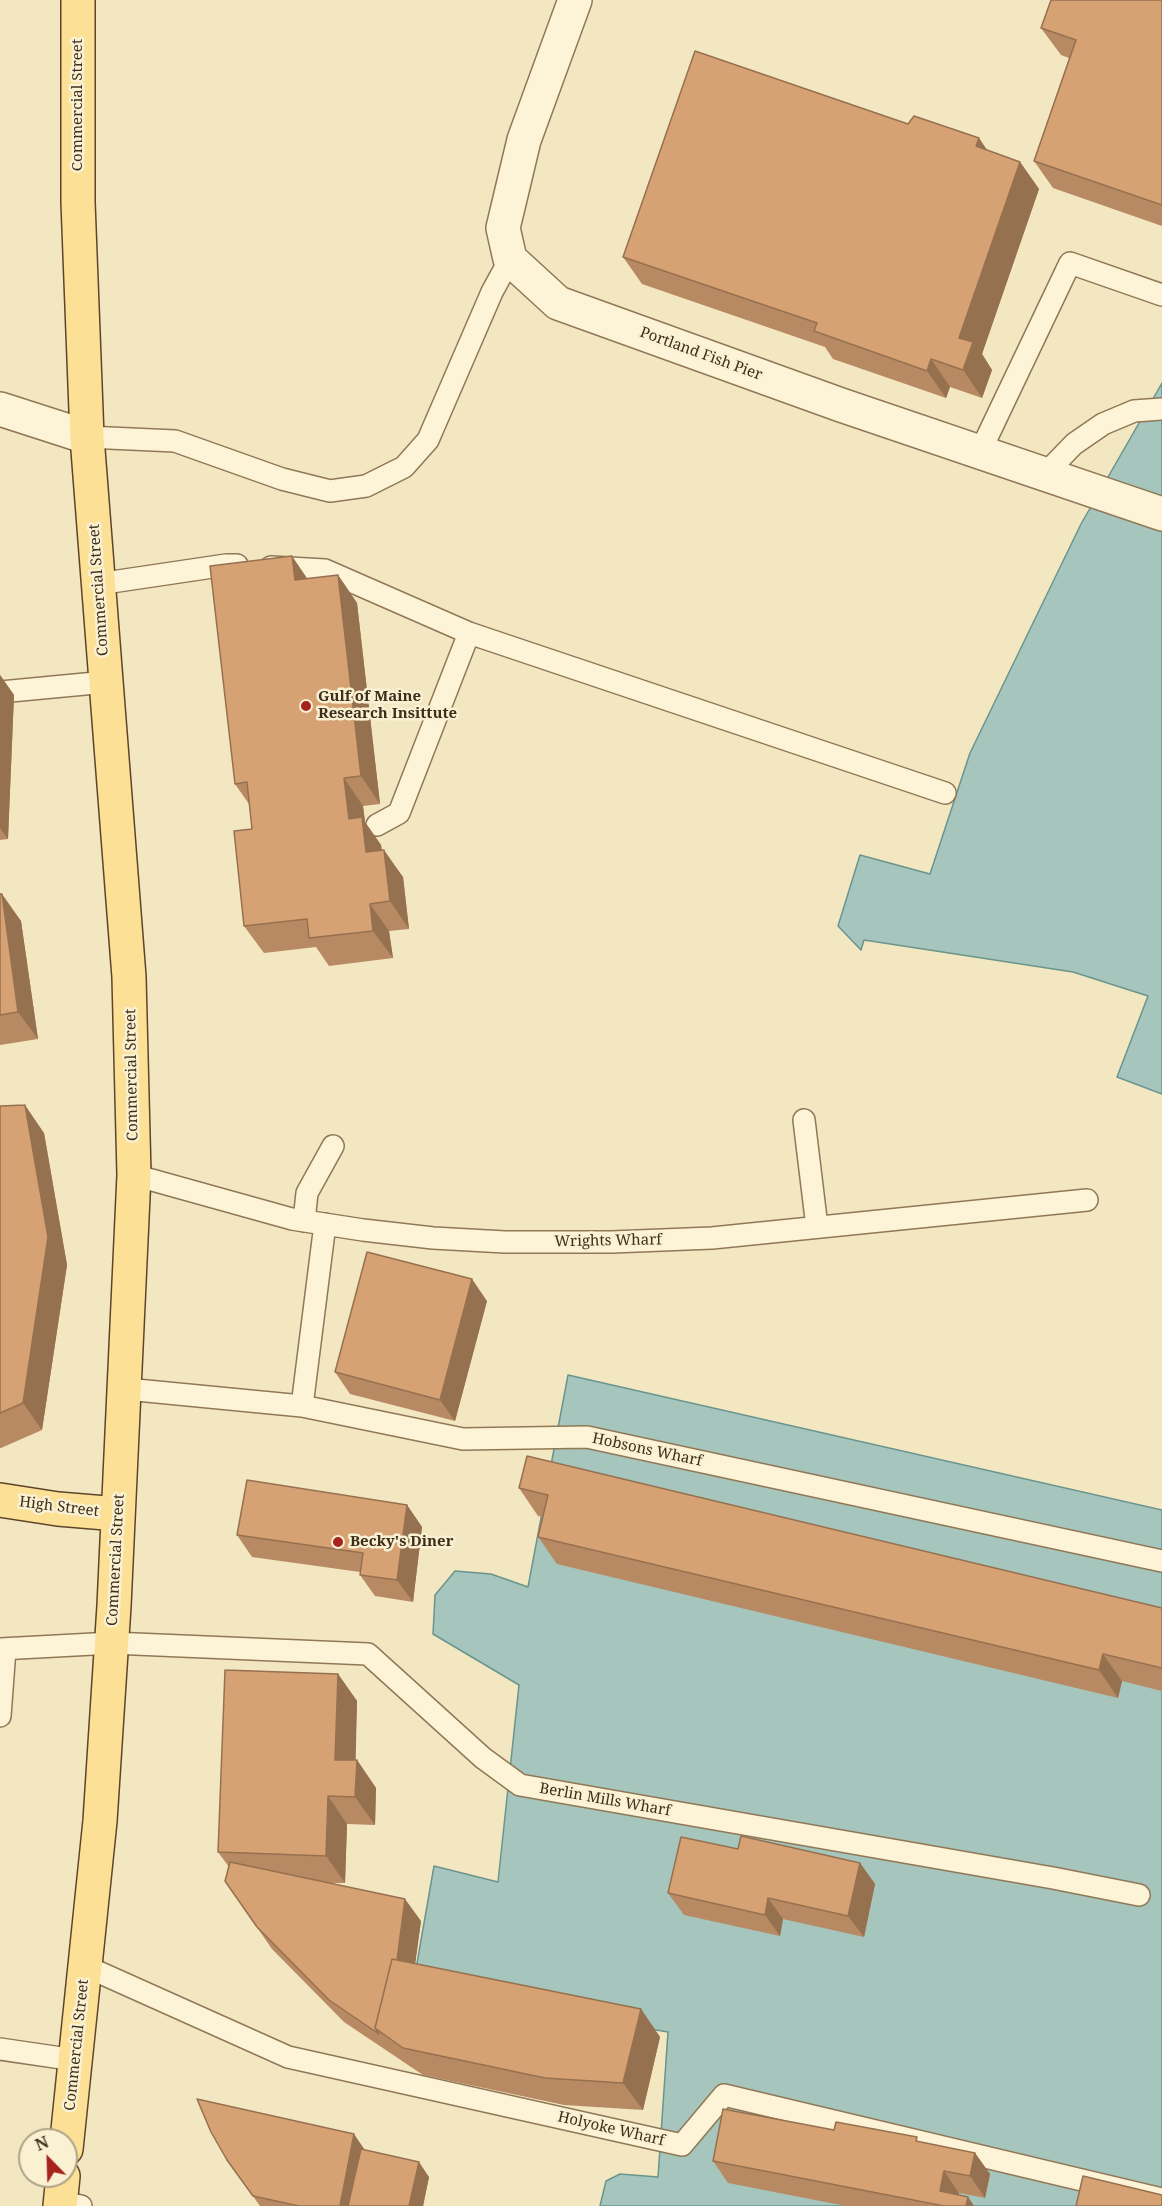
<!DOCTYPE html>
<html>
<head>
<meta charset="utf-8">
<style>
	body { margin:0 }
	#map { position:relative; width:1162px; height:2206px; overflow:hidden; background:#f3e7c2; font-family:"Noto Serif",serif }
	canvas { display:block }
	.north { position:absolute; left:18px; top:2128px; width:60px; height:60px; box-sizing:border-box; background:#faf0d2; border:2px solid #afa289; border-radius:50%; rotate:337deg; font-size:16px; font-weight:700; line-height:24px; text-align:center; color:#3e2e1c }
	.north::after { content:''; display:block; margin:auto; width:21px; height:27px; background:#a7241e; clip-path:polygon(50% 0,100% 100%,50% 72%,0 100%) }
</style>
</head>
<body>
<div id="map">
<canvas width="1162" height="2206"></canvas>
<div class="north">N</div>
</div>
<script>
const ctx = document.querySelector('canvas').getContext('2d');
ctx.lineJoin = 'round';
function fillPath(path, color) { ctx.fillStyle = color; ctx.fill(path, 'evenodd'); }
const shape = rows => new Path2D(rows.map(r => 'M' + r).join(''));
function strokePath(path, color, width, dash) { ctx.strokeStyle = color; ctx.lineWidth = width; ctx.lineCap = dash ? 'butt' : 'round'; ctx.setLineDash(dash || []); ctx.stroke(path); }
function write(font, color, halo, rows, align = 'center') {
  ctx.font = font + ' "Noto Serif",serif'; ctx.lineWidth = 5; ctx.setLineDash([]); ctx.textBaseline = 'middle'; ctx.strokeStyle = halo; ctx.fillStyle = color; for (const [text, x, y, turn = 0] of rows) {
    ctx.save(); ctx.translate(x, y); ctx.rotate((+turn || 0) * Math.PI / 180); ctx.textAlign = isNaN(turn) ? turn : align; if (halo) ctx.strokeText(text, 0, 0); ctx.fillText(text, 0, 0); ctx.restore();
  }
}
const water = shape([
	[1162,383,1162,1094,1117,1077,1148,996,1073,972,864,940,861,950,838,926,860,855,930,874,970,753,1081,524,1162,383],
	[568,1375,1162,1510,1162,2206,600,2206,606,2181,620,2174,658,2177,668,2032,487,2001,413,1986,434,1866,498,1882,519,1685,433,1634,435,1595,455,1571,491,1574,528,1587,568,1375]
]);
const lane = shape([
	[87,437,175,441,282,479,330,491,366,486,404,467,428,440,492,292,510,259],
	[980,452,1070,263,1162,295],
	[1045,474,1074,444,1103,424,1134,411,1162,409],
	[271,567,325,570,469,633,945,793],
	[98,584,226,565,237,565],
	[0,692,106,682],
	[377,825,399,813,469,633],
	[804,1120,817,1227],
	[134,1175,292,1219,363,1230,433,1238,505,1242,612,1242,712,1238,1087,1200],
	[304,1221,307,1193,333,1146],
	[126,1389,302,1406,463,1439,587,1437,1162,1561],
	[302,1406,325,1224],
	[0,1649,112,1643,368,1654,483,1758,520,1785,1053,1878,1139,1895],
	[0,1716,5,1649],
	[85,1966,288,2057,682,2145,724,2095,1162,2199],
	[0,2049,75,2060],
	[60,2202,81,2206]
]);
const street = shape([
	[575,0,524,140,503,228,510,259,558,303,841,405,1162,514],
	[0,409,87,437]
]);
const primary = shape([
	[0,1500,58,1509,118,1514],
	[66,2149,100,1821,114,1606,134,1175,129,977,87,437,78,202,78,0],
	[60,2206,63,2176]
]);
const wall = shape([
	[1162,0,1162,226,1053,188,1034,161,1069,58,1061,55,1041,28],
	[908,124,1020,162,1039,189,982,354,992,370,982,398,950,387,946,398,833,359,825,347,642,284,623,257],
	[338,575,357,603,380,804,363,806,365,822,381,845,382,850,403,877,409,929,389,931,393,958,329,966,316,947,264,953,244,926,252,829,249,804,235,784,307,579],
	[0,675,14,695,8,839,0,840],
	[0,894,21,921,38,1039,0,1045],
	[0,1106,44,1133,67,1265,42,1430,1,1448,0,1448],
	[487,1301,455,1421,350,1394,335,1372],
	[519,1488,1162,1608,1162,1691,1122,1681,1118,1698,557,1564,538,1537,542,1517,538,1516],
	[407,1505,422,1527,413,1602,375,1596,360,1575,360,1572,252,1557,237,1535],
	[338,1674,357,1701,355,1760,357,1760,376,1788,375,1825,347,1824,345,1883,327,1883,421,1921,415,1964,641,2009,660,2037,643,2110,564,2105,423,2075,344,2022,272,1949,225,1881,229,1867,218,1852],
	[738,1849,860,1863,875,1884,864,1937,783,1919,780,1936,684,1915,668,1893],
	[834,2130,921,2142,975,2153,990,2174,985,2198,959,2193,959,2195,968,2197,974,2206,846,2206,728,2183,713,2161],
	[365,2150,429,2177,423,2206,260,2206,227,2160]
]);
const shadedWall = shape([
	[979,138,998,166,976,146],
	[1020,162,1039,189,982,354,992,370,982,398,963,370,959,338],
	[931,359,950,387,946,398,927,371],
	[292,556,311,584,295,580],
	[338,575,357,603,380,804,361,776],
	[0,675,14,695,8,839,0,828],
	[344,778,363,806,365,822,381,845,385,880,366,852,349,819],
	[384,850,403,877,409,929,390,901],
	[2,894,21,921,38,1039,18,1012],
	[370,904,389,931,393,958,373,931],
	[25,1105,44,1133,67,1265,42,1430,23,1403],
	[472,1279,487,1301,455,1421,440,1400],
	[407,1505,422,1527,413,1602,397,1580],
	[1103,1654,1122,1681,1118,1698,1099,1670],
	[338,1674,357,1701,355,1787,335,1760],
	[357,1760,376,1788,375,1825,355,1797],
	[328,1796,347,1824,345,1883,326,1856],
	[860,1863,875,1884,864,1937,848,1916],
	[768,1898,783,1919,780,1936,765,1915],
	[405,1899,421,1921,412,1987,380,2031],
	[641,2009,660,2037,643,2110,623,2083],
	[354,2134,369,2156,359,2206,340,2206],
	[975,2153,990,2174,985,2198,970,2176],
	[419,2162,429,2177,423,2206,409,2206],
	[944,2171,959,2193,956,2206,940,2191],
	[968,2197,974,2206,966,2206]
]);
const building = shape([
	[1051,0,1162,0,1162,205,1034,161,1076,40,1041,28,1051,0],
	[695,51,908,124,914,116,979,138,976,146,1020,162,959,338,973,342,963,370,931,359,927,371,814,331,817,323,623,257,695,51],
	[292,556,295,580,338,575,361,776,344,778,349,819,362,817,366,852,384,850,390,901,370,904,373,931,309,938,307,919,244,926,234,831,252,829,247,782,235,784,210,566,292,556],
	[0,894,2,894,18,1012,0,1015,0,894],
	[25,1105,48,1237,23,1403,0,1413,0,1106,25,1105],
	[367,1252,472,1279,440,1400,335,1372,367,1252],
	[527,1456,1162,1608,1162,1668,1103,1654,1099,1670,538,1537,548,1495,519,1488,527,1456],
	[247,1480,407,1505,397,1580,360,1575,363,1553,237,1535,247,1480],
	[225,1670,338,1674,335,1760,357,1760,355,1797,328,1796,326,1856,218,1852,225,1670],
	[741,1836,860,1863,848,1916,768,1898,765,1915,668,1893,681,1837,738,1849,741,1836],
	[230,1862,405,1899,397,1960,392,1959,375,2028,379,2034,329,2000,257,1927,225,1881,230,1862],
	[392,1959,641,2009,623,2083,545,2078,403,2048,375,2028,392,1959],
	[197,2099,354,2134,340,2206,299,2206,253,2196,227,2160,211,2132,197,2099],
	[723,2109,834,2130,836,2122,917,2137,916,2141,975,2153,970,2176,944,2171,940,2191,968,2197,966,2206,944,2206,713,2161,723,2109],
	[361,2149,419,2162,409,2206,348,2206,361,2149],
	[1083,2176,1162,2195,1162,2206,1076,2206,1083,2176]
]);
const markers = [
	[306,706,6,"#a7241e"],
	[338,1542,6,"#a7241e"]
];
const streetNames = [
	["Commercial Street",78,105,-90],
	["Portland Fish Pier",701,354,20],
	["Commercial Street",99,590,-94],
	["Commercial Street",132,1075,-91],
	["Wrights Wharf",608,1241,-1],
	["Hobsons Wharf",647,1450,12],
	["High Street",59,1507,7],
	["Commercial Street",116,1560,-87],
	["Berlin Mills Wharf",605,1800,10],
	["Commercial Street",77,2045,-84],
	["Holyoke Wharf",611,2129,13]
];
const poiNames = [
	["Gulf of Maine",318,697],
	["Research Insittute",318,714],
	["Becky's Diner",350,1542]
];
fillPath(water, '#a5c5bd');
strokePath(water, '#6a958d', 1.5);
strokePath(lane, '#907856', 24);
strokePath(street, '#907856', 36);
strokePath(primary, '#5d452b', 36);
strokePath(lane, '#fdf3d6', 21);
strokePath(street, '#fdf3d6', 33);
strokePath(primary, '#fbe095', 33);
fillPath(wall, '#b88a63');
fillPath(shadedWall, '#967150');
fillPath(building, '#d6a173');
strokePath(building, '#967150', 1.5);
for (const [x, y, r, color] of markers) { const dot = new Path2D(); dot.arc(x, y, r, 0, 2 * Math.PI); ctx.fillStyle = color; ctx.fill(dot); strokePath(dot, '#faf0d2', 2); }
write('15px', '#3e2e1c', '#faf0d2', streetNames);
write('bold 15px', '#3e2e1c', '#faf0d2', poiNames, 'left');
</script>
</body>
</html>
